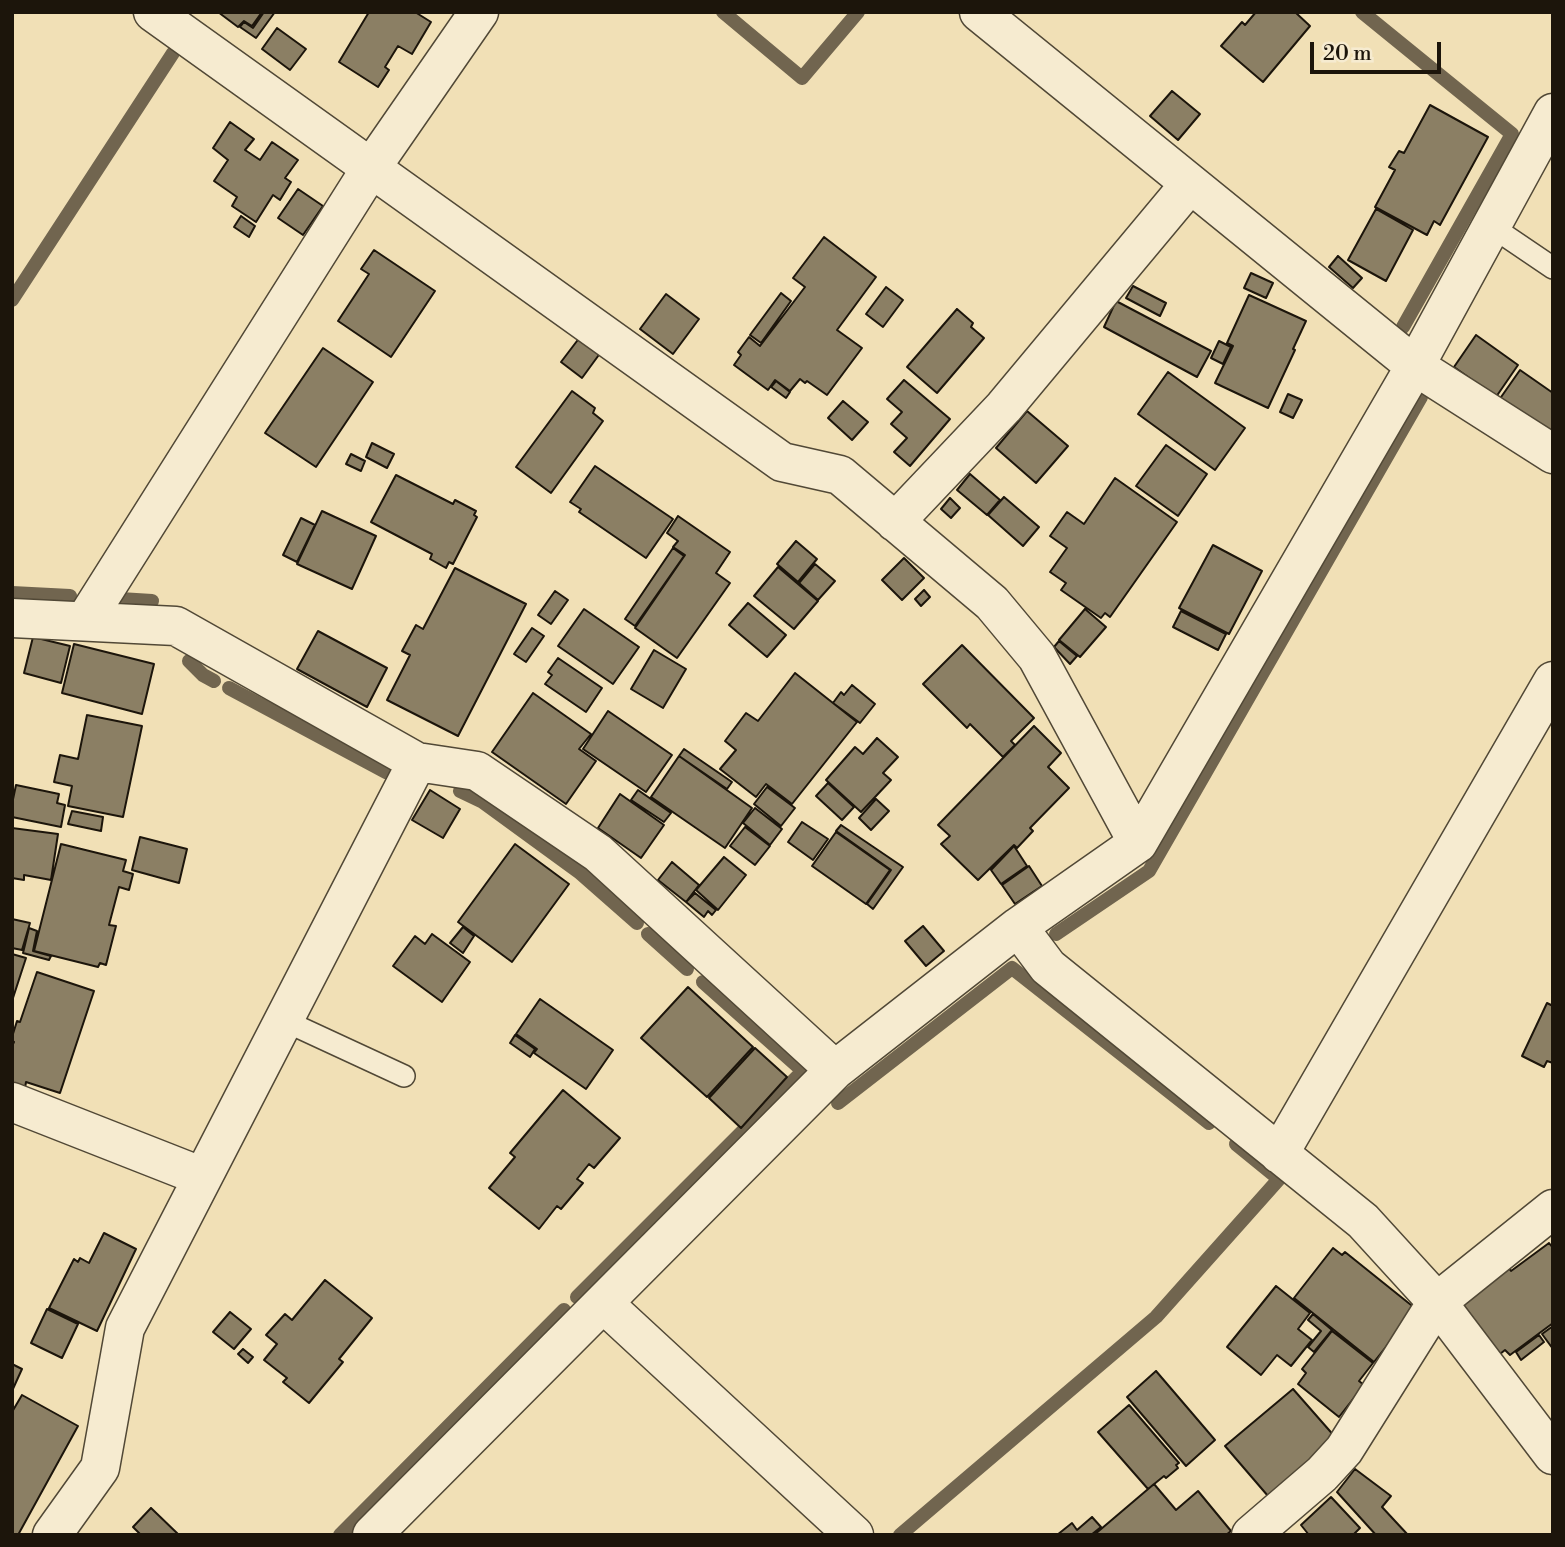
<!DOCTYPE html>
<html>
<head>
<meta charset="utf-8">
<style>
	body { margin:0 }
	#map { position:relative; width:1565px; height:1547px; overflow:hidden; background:#f1e0b6; font-family:"Libre Bodoni",serif }
	canvas { display:block }
	.frame { position:absolute; inset:0; border:14px solid #1c150b; pointer-events:none }
	.scale { position:absolute; left:1310px; top:42px; width:131px; height:32px; box-sizing:border-box; border:4px solid #1c150b; border-top:0; padding-left:9px; font-size:21px; line-height:24px; white-space:nowrap; color:#1c150b; -webkit-text-stroke:5px #f6ebd0; paint-order:stroke }
</style>
</head>
<body>
<div id="map">
<canvas width="1565" height="1547"></canvas>
<div class="frame"></div>
<div class="scale">20 m</div>
</div>
<script>
const ctx = document.querySelector('canvas').getContext('2d');
ctx.lineJoin = 'round';
const shape = rows => new Path2D(rows.map(r => 'M' + r).join(''));
function strokePath(path, color, width, dash) { ctx.strokeStyle = color; ctx.lineWidth = width; ctx.lineCap = dash ? 'butt' : 'round'; ctx.setLineDash(dash || []); ctx.stroke(path); }
function fillPath(path, color) { ctx.fillStyle = color; ctx.fill(path, 'evenodd'); }
const stream = shape([
	[723,12,802,78,858,12],
	[1362,12,1512,134,1403,327],
	[12,300,173,53],
	[12,593,70,596],
	[120,599,152,601],
	[189,661,203,675,214,681],
	[229,688,386,772],
	[460,791,483,802,579,872,637,923],
	[648,934,687,969],
	[1056,934,1149,871,1421,397],
	[838,1103,1012,968,1209,1123],
	[577,1297,803,1071,703,982],
	[340,1535,564,1310],
	[900,1535,1156,1317,1279,1179,1236,1144]
]);
const building = shape([
	[218,12,262,12,252,26,244,21,238,27,218,12],
	[264,12,275,12,256,38,240,27,244,22,253,28,264,12],
	[369,12,415,12,431,22,412,54,398,46,385,67,389,70,378,87,339,62,369,12],
	[1256,12,1295,12,1310,26,1263,82,1221,46,1242,22,1245,25,1256,12],
	[277,28,306,49,290,70,262,49,277,28],
	[1172,91,1200,114,1178,140,1150,116,1172,91],
	[1430,105,1488,137,1440,225,1434,221,1427,235,1375,207,1395,170,1389,167,1399,151,1404,153,1430,105],
	[230,122,254,139,245,150,260,160,272,142,298,160,285,178,291,182,280,200,273,195,256,222,232,206,237,197,214,181,228,160,213,148,230,122],
	[298,189,323,206,303,235,278,218,298,189],
	[1376,209,1413,230,1386,281,1348,260,1376,209],
	[241,216,255,226,249,237,234,227,241,216],
	[824,237,876,277,837,330,862,348,827,395,807,381,805,383,800,379,790,391,775,380,768,390,734,365,741,355,738,352,749,337,760,346,805,287,793,278,824,237],
	[374,250,435,291,391,357,338,321,369,274,361,269,374,250],
	[1338,256,1362,278,1353,288,1329,267,1338,256],
	[1251,273,1273,283,1266,298,1244,288,1251,273],
	[1133,286,1166,303,1160,316,1126,298,1133,286],
	[886,287,903,300,883,327,866,314,886,287],
	[781,293,791,301,761,343,750,335,781,293],
	[666,294,699,319,673,354,640,329,666,294],
	[1249,295,1306,321,1293,349,1295,350,1268,408,1215,383,1233,346,1227,343,1249,295],
	[1116,301,1211,351,1197,377,1104,327,1116,301],
	[957,309,973,323,971,327,984,338,937,393,907,367,957,309],
	[1476,335,1518,365,1496,397,1454,367,1476,335],
	[580,337,601,352,582,378,561,362,580,337],
	[1219,341,1231,347,1223,364,1211,358,1219,341],
	[323,348,373,382,316,467,265,433,323,348],
	[1520,370,1553,393,1553,438,1499,400,1520,370],
	[1168,372,1245,428,1215,470,1138,414,1168,372],
	[904,380,950,419,910,466,894,452,907,438,891,424,902,412,887,399,904,380],
	[776,381,790,392,786,398,771,387,776,381],
	[572,391,595,408,593,413,603,421,551,493,516,467,572,391],
	[1288,394,1302,400,1293,418,1280,412,1288,394],
	[843,401,868,422,852,440,828,418,843,401],
	[1027,411,1068,446,1036,483,996,448,1027,411],
	[372,443,394,454,387,468,366,457,372,443],
	[1166,445,1207,474,1178,516,1136,486,1166,445],
	[351,454,365,461,361,471,346,464,351,454],
	[595,466,673,519,646,558,579,512,581,509,570,502,595,466],
	[970,474,1000,500,987,515,957,490,970,474],
	[396,475,453,504,455,500,476,511,474,515,477,517,453,564,449,562,446,568,430,559,432,554,371,522,396,475],
	[1115,478,1177,522,1110,617,1105,613,1101,618,1061,590,1066,583,1050,572,1067,548,1050,536,1067,512,1084,524,1115,478],
	[1004,497,1039,527,1023,546,988,515,1004,497],
	[950,498,960,508,951,518,941,509,950,498],
	[322,511,376,536,352,589,297,564,322,511],
	[678,516,730,552,716,573,730,583,677,658,635,628,685,555,673,547,678,541,667,533,678,516],
	[301,518,315,525,297,562,283,555,301,518],
	[796,541,817,559,798,582,777,564,796,541],
	[1213,545,1262,571,1229,634,1179,608,1213,545],
	[673,548,684,556,635,626,625,619,673,548],
	[904,558,924,578,902,600,882,580,904,558],
	[815,564,835,581,818,600,799,583,815,564],
	[778,567,818,601,794,629,754,596,778,567],
	[455,568,526,604,458,736,387,700,410,655,402,651,416,625,423,629,455,568],
	[924,590,930,597,921,606,915,599,924,590],
	[555,591,568,600,551,624,538,615,555,591],
	[748,603,786,635,767,657,729,625,748,603],
	[584,609,639,647,613,684,558,646,584,609],
	[1085,609,1106,627,1080,657,1059,640,1085,609],
	[1181,611,1226,634,1218,650,1173,627,1181,611],
	[532,628,544,636,526,662,514,654,532,628],
	[318,631,387,668,367,707,297,669,318,631],
	[33,637,70,646,61,683,24,673,33,637],
	[1059,641,1077,656,1070,664,1054,647,1059,641],
	[74,644,154,664,142,714,62,693,74,644],
	[962,645,1034,718,1011,741,1015,745,1003,757,970,724,967,728,923,684,962,645],
	[654,650,686,669,663,708,631,689,654,650],
	[558,658,602,688,586,712,545,684,552,675,548,672,558,658],
	[795,673,857,722,792,804,766,784,756,797,720,769,736,750,725,741,746,713,758,721,795,673],
	[852,685,875,704,860,723,833,703,841,692,844,695,852,685],
	[533,693,591,734,579,749,596,761,566,804,492,752,533,693],
	[608,711,672,755,646,792,583,749,608,711],
	[87,715,142,726,123,817,68,806,72,786,54,782,60,755,78,759,87,715],
	[1034,726,1061,753,1048,767,1069,788,1030,828,1033,831,1017,848,1014,845,978,880,941,844,950,836,938,825,1034,726],
	[877,738,898,757,883,773,891,780,861,812,826,780,855,747,863,754,877,738],
	[684,749,732,782,727,789,679,756,684,749],
	[679,756,752,808,725,848,651,797,679,756],
	[828,783,854,807,842,820,816,796,828,783],
	[16,785,59,794,57,803,65,805,61,827,12,817,12,804,16,785],
	[767,787,795,808,781,826,754,804,767,787],
	[430,790,460,809,443,838,412,820,430,790],
	[638,790,671,813,664,822,631,800,638,790],
	[620,794,664,825,641,858,598,828,620,794],
	[876,799,889,811,871,830,859,818,876,799],
	[755,808,782,829,770,845,743,823,755,808],
	[72,811,103,817,101,831,68,824,72,811],
	[802,822,828,839,813,860,788,842,802,822],
	[841,825,903,867,873,909,867,904,891,870,836,831,841,825],
	[745,827,770,846,755,865,730,846,745,827],
	[12,828,58,834,51,880,24,875,24,880,12,878,12,828],
	[836,832,890,870,866,904,812,866,836,832],
	[140,837,187,849,179,883,132,870,140,837],
	[61,844,126,860,123,871,133,874,129,890,119,887,109,925,116,926,106,965,100,963,98,967,34,951,61,844],
	[515,844,569,884,512,962,458,922,515,844],
	[1014,846,1027,866,1001,884,991,870,1014,846],
	[724,857,746,875,718,910,696,890,724,857],
	[672,862,699,885,686,902,658,880,672,862],
	[1029,866,1042,886,1015,904,1002,885,1029,866],
	[695,893,716,910,712,915,708,911,704,917,686,902,695,893],
	[12,919,30,923,22,950,12,948,12,919],
	[923,926,944,951,926,966,905,941,923,926],
	[463,927,474,936,463,953,450,943,463,927],
	[29,928,37,931,33,951,51,956,49,960,23,953,29,928],
	[432,934,470,962,442,1002,393,966,415,936,425,944,432,934],
	[12,954,26,958,12,1001,12,954],
	[37,972,94,991,60,1093,26,1082,25,1088,12,1084,12,1046,14,1042,12,1041,12,1037,17,1021,20,1022,37,972],
	[688,987,753,1047,707,1097,641,1038,688,987],
	[540,999,613,1050,586,1089,534,1053,537,1049,516,1034,540,999],
	[1547,1003,1553,1006,1553,1063,1547,1061,1544,1067,1522,1056,1547,1003],
	[515,1035,535,1049,530,1057,510,1043,515,1035],
	[755,1048,787,1077,741,1128,709,1098,755,1048],
	[563,1090,620,1138,594,1168,589,1164,577,1179,583,1183,561,1209,557,1206,539,1229,489,1188,515,1157,510,1153,563,1090],
	[104,1233,136,1249,97,1331,49,1308,74,1259,78,1262,80,1258,89,1263,104,1233],
	[1549,1243,1553,1248,1553,1323,1510,1355,1505,1350,1500,1354,1461,1302,1508,1267,1511,1271,1549,1243],
	[1333,1248,1342,1255,1345,1252,1416,1309,1374,1362,1294,1298,1333,1248],
	[325,1280,372,1318,339,1359,343,1362,309,1403,283,1382,287,1378,264,1360,277,1344,266,1335,285,1314,292,1320,325,1280],
	[1276,1286,1310,1313,1298,1329,1312,1340,1291,1366,1277,1355,1261,1375,1227,1347,1276,1286],
	[47,1309,78,1324,62,1358,31,1343,47,1309],
	[230,1312,251,1329,234,1349,213,1332,230,1312],
	[1313,1314,1332,1330,1314,1352,1308,1347,1321,1331,1308,1320,1313,1314],
	[1553,1326,1553,1349,1542,1334,1553,1326],
	[1332,1331,1373,1363,1359,1381,1364,1385,1339,1417,1298,1384,1306,1373,1302,1369,1332,1331],
	[1539,1335,1544,1342,1521,1360,1516,1352,1539,1335],
	[243,1349,253,1357,248,1363,238,1354,243,1349],
	[12,1364,22,1369,12,1391,12,1364],
	[1156,1371,1215,1440,1186,1466,1127,1397,1156,1371],
	[1293,1389,1336,1438,1268,1496,1225,1446,1293,1389],
	[22,1395,78,1426,18,1535,12,1535,12,1412,22,1395],
	[1129,1405,1179,1463,1176,1465,1178,1468,1166,1478,1164,1476,1148,1489,1098,1432,1129,1405],
	[1355,1469,1391,1496,1382,1507,1408,1535,1376,1535,1337,1492,1355,1469],
	[1154,1484,1176,1510,1198,1491,1231,1531,1226,1535,1094,1535,1154,1484],
	[1331,1497,1360,1528,1353,1535,1309,1535,1301,1525,1331,1497],
	[151,1508,179,1535,141,1535,133,1527,151,1508],
	[1092,1517,1101,1527,1091,1535,1057,1535,1072,1523,1077,1530,1092,1517]
]);
const service = shape([
	[1491,226,1553,268],
	[283,1020,404,1076]
]);
const minor = shape([
	[153,12,782,462,840,475,992,603,1037,657,1138,843],
	[979,12,1415,366,1553,454],
	[895,522,1004,407,1190,184],
	[12,618,176,626,417,762,477,771,598,853,835,1070],
	[85,621,371,168,479,12],
	[1018,927,1048,967,1363,1221,1437,1302,1553,1455],
	[12,1102,203,1177],
	[1279,1154,1553,681],
	[603,1303,854,1535],
	[52,1535,100,1468,125,1328,417,762],
	[372,1535,835,1070,1018,927,1138,843,1415,366,1553,113],
	[1251,1535,1322,1474,1344,1450,1437,1302,1553,1209]
]);
strokePath(stream, '#71654f', 14);
fillPath(building, '#8b7f64');
strokePath(building, '#1c150b', 2);
strokePath(service, '#514836', 24);
strokePath(minor, '#514836', 41);
strokePath(service, '#f6ebd0', 21);
strokePath(minor, '#f6ebd0', 38);
</script>
</body>
</html>
